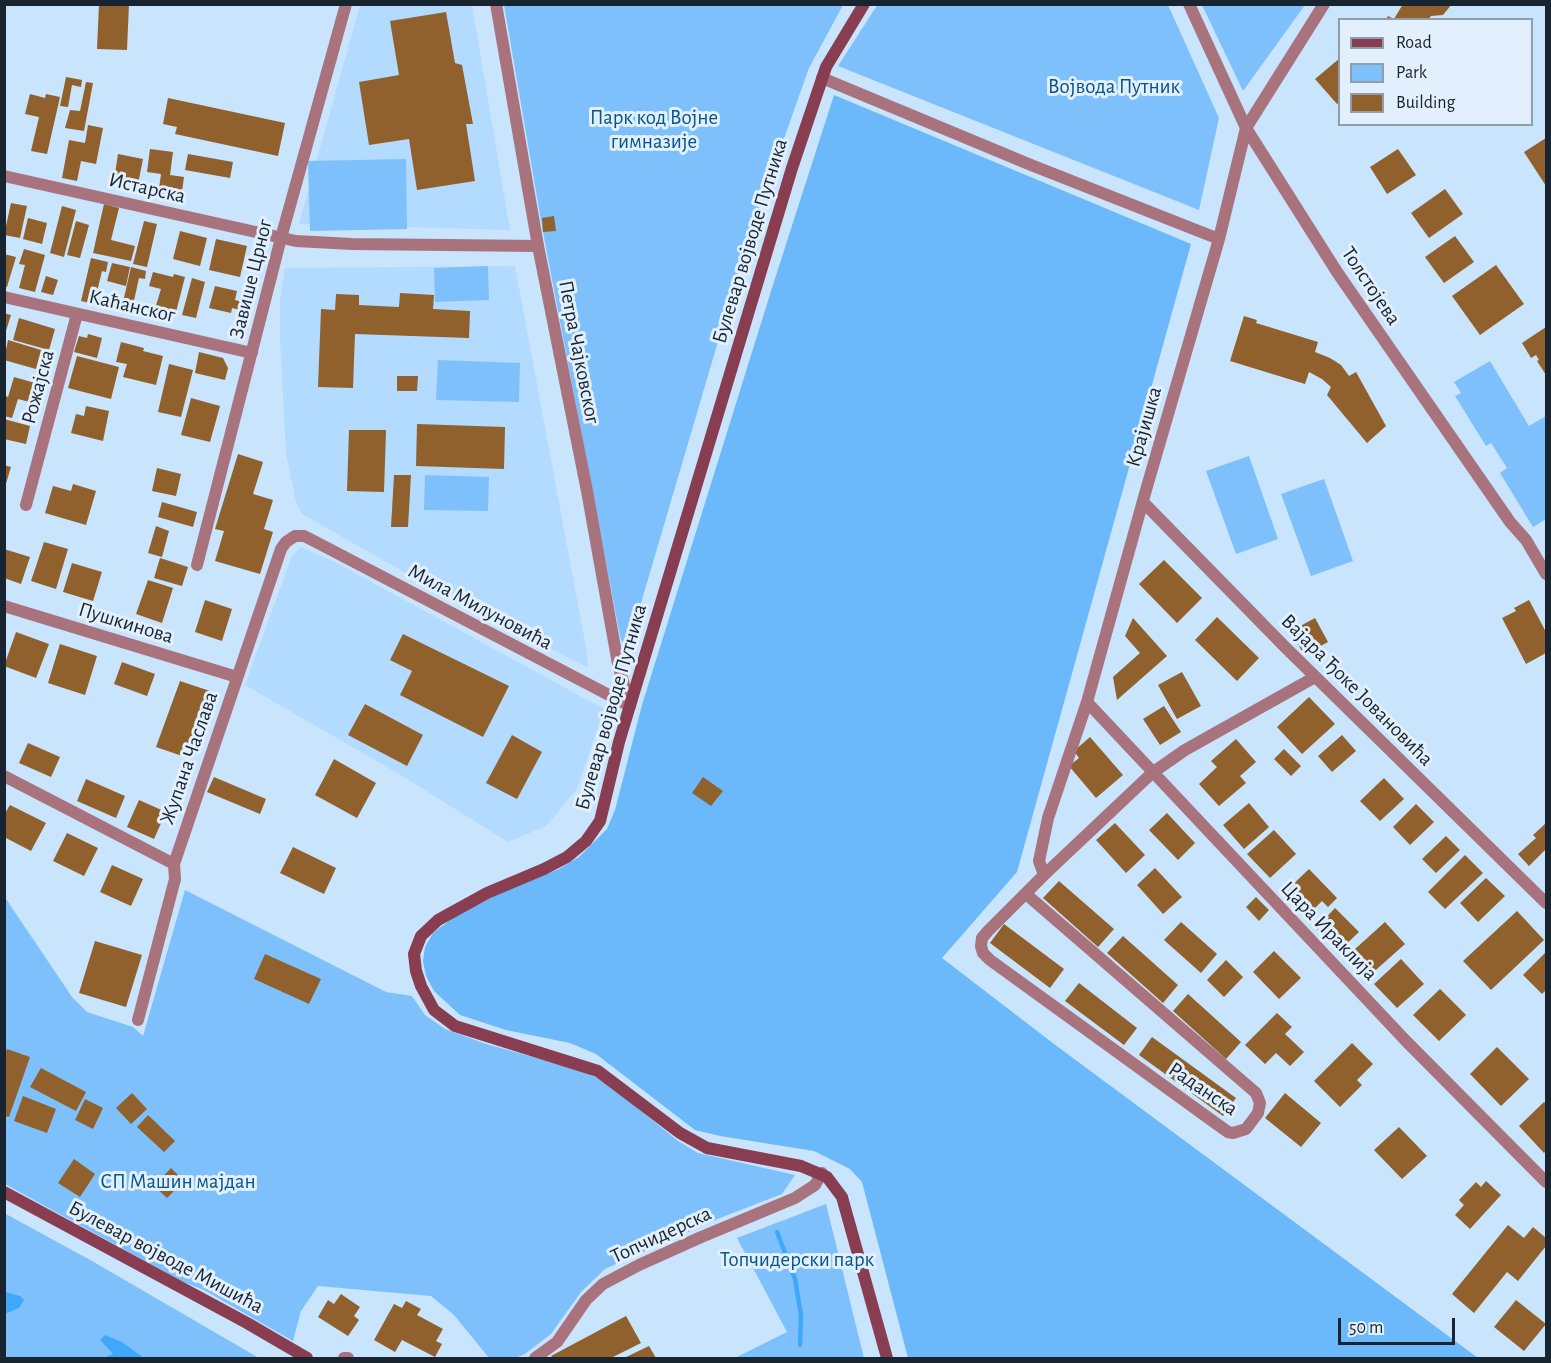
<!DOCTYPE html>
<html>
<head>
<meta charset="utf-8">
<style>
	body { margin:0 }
	#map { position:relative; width:1551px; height:1363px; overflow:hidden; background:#c9e4fd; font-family:"Alegreya Sans",sans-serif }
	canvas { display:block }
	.frame { position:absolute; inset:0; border:6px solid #182530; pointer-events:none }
	.legend { position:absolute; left:1338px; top:18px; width:195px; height:108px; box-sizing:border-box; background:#e2effc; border:2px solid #919eaa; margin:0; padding:8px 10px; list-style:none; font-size:18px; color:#182530 }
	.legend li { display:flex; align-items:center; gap:12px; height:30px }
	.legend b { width:30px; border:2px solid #919eaa }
	.scale { position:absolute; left:1338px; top:1318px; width:117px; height:27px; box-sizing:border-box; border:3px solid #182530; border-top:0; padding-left:8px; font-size:18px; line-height:21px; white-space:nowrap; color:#182530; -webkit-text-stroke:4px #e2effc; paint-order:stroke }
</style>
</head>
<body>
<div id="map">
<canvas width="1551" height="1363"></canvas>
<div class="frame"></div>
<ul class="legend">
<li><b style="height:8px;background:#893d50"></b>Road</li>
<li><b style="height:16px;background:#7dc0fc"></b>Park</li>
<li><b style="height:16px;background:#90612c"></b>Building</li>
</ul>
<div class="scale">50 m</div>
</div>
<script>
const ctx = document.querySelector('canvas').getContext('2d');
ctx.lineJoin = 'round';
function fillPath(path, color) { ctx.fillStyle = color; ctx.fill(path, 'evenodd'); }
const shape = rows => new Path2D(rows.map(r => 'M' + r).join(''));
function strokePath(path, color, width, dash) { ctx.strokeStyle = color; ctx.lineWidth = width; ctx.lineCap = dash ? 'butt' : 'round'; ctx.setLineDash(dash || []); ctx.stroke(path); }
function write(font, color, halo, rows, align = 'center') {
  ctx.font = font + ' "Alegreya Sans",sans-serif'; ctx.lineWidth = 6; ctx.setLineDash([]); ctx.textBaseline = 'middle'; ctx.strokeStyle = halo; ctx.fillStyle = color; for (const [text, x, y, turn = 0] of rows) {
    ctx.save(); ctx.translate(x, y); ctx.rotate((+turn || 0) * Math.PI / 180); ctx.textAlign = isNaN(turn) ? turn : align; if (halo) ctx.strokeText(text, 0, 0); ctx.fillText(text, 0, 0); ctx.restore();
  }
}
const built = shape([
	[360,5,472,5,510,230,299,224],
	[515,266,587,653,588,668,402,571,302,514,296,502,286,453,280,339,280,300,285,268],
	[301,547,335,562,604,709,577,789,546,826,508,842,399,774,245,685,292,556]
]);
const green = shape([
	[878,4,1168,5,1219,118,1199,210,838,66],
	[504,5,843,5,809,68,747,243,631,637,627,643,622,642,620,636,543,232],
	[1202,5,1305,5,1243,91],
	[406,159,407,229,310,231,308,161],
	[488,266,489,300,435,302,434,268],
	[438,360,520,363,519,402,436,400],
	[1490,361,1529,426,1546,416,1546,519,1533,527,1500,473,1507,468,1491,443,1486,446,1455,396,1461,393,1454,382],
	[1249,456,1278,539,1236,554,1206,471],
	[425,475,489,477,488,511,424,510],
	[1324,479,1353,561,1311,576,1281,494],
	[185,890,386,992,412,996,425,1015,445,1029,486,1044,576,1069,603,1080,678,1141,698,1153,795,1175,782,1194,720,1218,605,1269,581,1292,551,1334,525,1354,515,1358,489,1358,454,1315,431,1296,318,1286,301,1311,293,1341,204,1290,181,1281,5,1184,4,896,72,997,87,1012,133,1027,143,1036],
	[826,1204,864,1358,735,1358,787,1332,737,1238],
	[4,1213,92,1261,259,1358,5,1358]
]);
const forest = shape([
	[834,95,1191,244,1017,872,942,958,1054,1044,1478,1358,908,1358,862,1182,850,1169,814,1151,720,1136,695,1130,596,1054,570,1043,506,1030,460,1015,434,991,426,976,423,961,425,947,433,933,454,917,500,893,559,869,579,857,607,829,615,810,642,705,772,288]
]);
const water = shape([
	[5,1292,20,1296,24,1300,19,1308,5,1314],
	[105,1335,122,1342,144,1358,121,1358,115,1356,100,1340]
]);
const stream = shape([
	[777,1232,795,1279,801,1315,800,1345],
	[109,1358,115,1356]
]);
const building = shape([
	[99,4,129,4,127,50,97,49],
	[1403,4,1452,4,1443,15,1431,16,1428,20,1386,20,1388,16,1394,19],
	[446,12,455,63,462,65,473,124,466,124,475,181,417,190,409,139,369,145,359,82,399,75,390,21],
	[1340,58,1340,102,1337,104,1315,79],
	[66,77,82,80,81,87,72,85,68,107,60,106],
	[86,82,93,83,84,131,65,128,70,110,80,111],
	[30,94,45,98,46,94,60,97,47,154,31,151,39,117,25,114],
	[168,98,285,123,278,156,175,134,177,127,163,124],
	[88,125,103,128,96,164,81,161,77,181,62,178,69,140,85,143],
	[1546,138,1546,186,1524,152],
	[150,149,173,152,170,175,184,177,181,199,158,196,161,174,147,172],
	[1398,149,1416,175,1387,194,1370,167],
	[118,154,143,159,138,184,114,180],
	[188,154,233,162,230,178,185,170],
	[1445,189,1463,214,1429,238,1411,213],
	[11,203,27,206,20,238,4,235],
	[104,204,119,208,111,240,135,246,131,261,93,253],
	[62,206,76,210,64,257,50,253],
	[554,216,556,231,543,232,542,218],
	[28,218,47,223,42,244,23,239],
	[76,221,89,225,80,258,67,255],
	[144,221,157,224,147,267,133,264],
	[180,231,207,238,200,266,173,259],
	[1455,236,1474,262,1444,283,1425,257],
	[216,239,247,246,240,277,209,270],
	[24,249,45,255,35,292,19,288,25,265,19,264],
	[4,254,16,257,7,287,4,286],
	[91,258,108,262,106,272,102,271,94,304,81,301],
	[112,263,130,267,126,286,107,281],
	[1496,265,1524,304,1480,335,1452,296],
	[131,267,146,271,145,279,139,278,131,314,121,311],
	[153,272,173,277,174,274,185,277,175,316,154,312,161,289,149,286],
	[46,276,58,280,53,295,41,292],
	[192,278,205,282,196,318,182,315],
	[215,286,237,291,235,300,243,302,241,310,232,308,231,313,209,308],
	[400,293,434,295,433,309,470,311,469,338,355,334,353,388,318,387,321,309,335,310,336,294,359,295,359,305,399,307],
	[4,313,11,315,5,334,4,334],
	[1244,316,1257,320,1256,323,1318,342,1315,352,1330,358,1341,365,1349,376,1356,372,1386,426,1367,443,1327,395,1331,387,1322,379,1309,372,1305,384,1230,361],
	[19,318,55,329,49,350,13,340],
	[1546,327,1546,375,1537,361,1539,360,1536,355,1531,358,1522,343],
	[88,334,102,338,97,358,74,352,79,336,87,338],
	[8,340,41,350,36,369,4,360],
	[121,342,144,348,143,351,163,356,156,385,123,377,127,364,116,362],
	[199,352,223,358,228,368,225,380,195,373],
	[77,356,119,367,111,399,68,388],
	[169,364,193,370,181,417,158,412],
	[397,376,418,376,417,391,397,391],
	[14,377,42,385,37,404,18,399,12,418,4,416,4,395,8,397],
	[191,398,220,406,210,442,181,435],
	[86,406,109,411,103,441,71,433,76,414,84,416],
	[4,419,30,426,26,444,4,439],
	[417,424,505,427,504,469,416,466],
	[349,430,386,430,384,492,347,491],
	[238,454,263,462,253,494,273,500,264,529,273,532,260,574,215,561,224,531,215,529],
	[4,465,11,467,5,487,4,487],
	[157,468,181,474,176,496,152,491],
	[394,475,411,475,408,527,391,527],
	[73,484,96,491,86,525,45,513,53,486,71,491],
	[162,502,197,512,193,527,158,517],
	[156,526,169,531,162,557,148,553],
	[44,542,68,549,56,589,31,581],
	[4,549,30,557,21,584,4,578],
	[160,558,188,567,182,586,154,578],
	[1164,560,1202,598,1177,623,1139,584],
	[72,563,102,572,93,601,63,592],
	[148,580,173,588,162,623,136,614],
	[205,600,232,609,222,641,195,632],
	[1529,600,1546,632,1546,653,1526,664,1502,618,1516,611,1514,608],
	[1217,617,1259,658,1237,681,1195,640],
	[1133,618,1167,656,1117,700,1113,677,1140,653,1125,636],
	[1315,618,1328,642,1304,655,1291,631],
	[16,632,49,644,36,678,4,666],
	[403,634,509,686,483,737,400,695,412,671,390,660],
	[60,644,97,656,85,695,48,683],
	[122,662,155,674,147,696,114,684],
	[1182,672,1201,706,1177,719,1158,685],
	[180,681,213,692,188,758,156,747],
	[1309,697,1335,724,1302,754,1277,727],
	[365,704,423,735,407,766,348,735],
	[1164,706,1181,732,1160,745,1143,719],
	[512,735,542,752,517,799,486,783],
	[1342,735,1356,751,1332,772,1318,756],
	[1090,737,1123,775,1096,798,1069,766,1079,758,1074,751],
	[1236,739,1256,762,1240,776,1246,783,1219,806,1199,784,1217,767,1211,761],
	[28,743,60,757,51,777,19,763],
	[1284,749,1301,766,1291,776,1274,759],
	[334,759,376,783,357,818,315,795],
	[214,777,266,799,260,814,207,792],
	[703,777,723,791,711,806,692,793],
	[1384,778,1404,799,1380,821,1360,801],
	[86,779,125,796,116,818,77,801],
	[139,800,166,812,154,839,127,827],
	[1249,803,1269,827,1244,849,1223,825],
	[1416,804,1434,822,1410,845,1393,827],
	[10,805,46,823,31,851,4,837,4,815],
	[1167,813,1195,843,1178,860,1149,830],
	[1115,823,1145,855,1126,873,1096,840],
	[1545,824,1546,826,1546,849,1529,866,1518,854,1536,838,1533,835],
	[1274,830,1296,854,1270,878,1247,854],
	[67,833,98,848,84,876,53,861],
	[1446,836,1460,850,1436,873,1422,859],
	[293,847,336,868,324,894,280,873],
	[1465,855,1483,873,1445,909,1428,892],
	[112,865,143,879,131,906,100,892],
	[1155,868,1182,897,1163,914,1137,885],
	[1309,869,1337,898,1328,907,1322,901,1309,914,1286,891],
	[1486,878,1505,896,1478,922,1460,903],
	[1059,881,1114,929,1098,947,1043,898],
	[1256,897,1269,910,1259,921,1246,907],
	[1335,908,1359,932,1339,951,1316,928],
	[1517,911,1544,940,1491,990,1463,961],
	[1181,922,1217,954,1201,973,1164,940],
	[1385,922,1405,944,1368,977,1355,949],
	[1004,924,1064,969,1050,988,990,943],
	[1123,936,1178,985,1163,1003,1107,953],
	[95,941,142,955,126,1007,79,993],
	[1274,951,1301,978,1279,999,1253,972],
	[1546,952,1546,990,1542,994,1523,975],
	[265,954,321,979,309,1004,254,979],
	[1401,959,1424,984,1397,1008,1374,984],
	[1226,960,1243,977,1224,997,1207,980],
	[1079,983,1137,1028,1124,1045,1065,1001],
	[1440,989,1466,1015,1439,1041,1413,1015],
	[1188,994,1241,1042,1226,1059,1173,1011],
	[1277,1013,1292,1027,1285,1034,1304,1052,1290,1066,1276,1053,1265,1064,1245,1045],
	[1152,1037,1236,1098,1223,1116,1139,1055],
	[1352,1043,1373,1064,1357,1080,1362,1085,1340,1107,1314,1081],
	[1497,1047,1529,1079,1501,1106,1470,1074],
	[7,1049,30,1057,9,1117,4,1116,4,1057],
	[41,1068,86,1092,76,1111,30,1087],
	[132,1093,147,1109,131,1124,116,1108],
	[1285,1093,1321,1123,1301,1147,1265,1118],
	[23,1096,56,1109,47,1133,14,1121],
	[85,1099,103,1108,93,1129,75,1120],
	[1544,1102,1546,1104,1546,1151,1544,1153,1519,1126],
	[148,1115,175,1141,164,1152,137,1127],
	[1399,1127,1427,1156,1402,1179,1374,1150],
	[74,1159,95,1174,80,1197,58,1183],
	[171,1168,184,1181,167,1198,154,1186],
	[1486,1181,1501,1195,1470,1229,1455,1215,1464,1205,1459,1200,1476,1182,1481,1187],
	[1508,1225,1524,1238,1533,1227,1546,1238,1546,1246,1518,1281,1507,1272,1474,1313,1452,1294],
	[341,1294,360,1307,354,1316,359,1320,348,1336,318,1317,328,1300,334,1304],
	[1516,1300,1546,1324,1524,1351,1494,1327],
	[406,1301,421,1309,417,1315,443,1329,436,1341,442,1344,435,1357,402,1340,395,1352,374,1340,394,1304,402,1308],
	[626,1316,641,1343,611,1358,553,1358,551,1356],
	[649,1346,656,1358,624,1358]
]);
const street = shape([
	[496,4,538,246,587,491,618,664,630,706],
	[1189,4,1246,128,1337,272,1510,522,1526,540,1546,574],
	[822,78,1031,165,1219,239],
	[4,176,296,241,352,244,538,246],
	[4,297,252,353],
	[1143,502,1285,647,1546,903],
	[26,505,77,314],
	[197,565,281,238,346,4],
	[4,606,237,677],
	[1087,702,1406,1041,1546,1182],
	[4,776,174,864],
	[1044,875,1039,861,1048,818,1087,702,1146,490,1219,239,1246,128,1324,4],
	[1026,894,1256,1093,1260,1103,1258,1113,1246,1129,1233,1133,1228,1132,1214,1122,990,960,983,953,981,946,982,938,988,931,1044,875,1152,773,1185,750,1315,677],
	[138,1020,175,879,174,864,281,549,286,542,295,536,304,536,314,541,630,706],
	[344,1358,348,1358],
	[535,1358,557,1342,586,1300,603,1284,639,1265,699,1238,795,1198,815,1185,822,1173]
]);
const secondary = shape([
	[864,4,826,67,792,168,619,742,600,821,586,841,567,857,544,869,487,893,438,920,421,936,414,954,416,971,421,986,434,1010,455,1026,598,1071,680,1133,707,1148,801,1166,827,1177,842,1197,887,1358],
	[4,1192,247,1323,307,1358]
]);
const parkNames = [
	["Војвода Путник",1114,87],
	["Парк код Војне",654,118],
	["гимназије",654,142],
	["СП Машин мајдан",178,1182],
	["Топчидерски парк",797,1260]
];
const streetNames = [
	["Истарска",147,188,13],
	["Булевар војводе Путника",750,241,-73],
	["Завише Црног",251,279,-76],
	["Толстојева",1371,286,56],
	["Каћанског",132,306,13],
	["Петра Чајковског",579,352,79],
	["Рожајска",38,387,-75],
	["Крајишка",1144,427,-74],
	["Мила Милуновића",480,607,28],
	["Пушкинова",126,623,17],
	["Вајара Ђоке Јовановића",1357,690,45],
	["Булевар војводе Путника",611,707,-74],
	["Жупана Часлава",189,758,-71],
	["Цара Ираклија",1329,931,46],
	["Раданска",1203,1089,34],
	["Топчидерска",661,1235,-25],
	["Булевар војводе Мишића",166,1257,28]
];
fillPath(built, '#b3dbff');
fillPath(green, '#7dc0fc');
fillPath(forest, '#6bb8fa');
fillPath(water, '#40a8fb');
strokePath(stream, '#40a8fb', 4.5);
fillPath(building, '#90612c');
strokePath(street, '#a9737e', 12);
strokePath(secondary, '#893d50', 12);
write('21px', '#07558a', '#e2effc', parkNames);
write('21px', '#182530', '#e2effc', streetNames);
</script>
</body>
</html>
